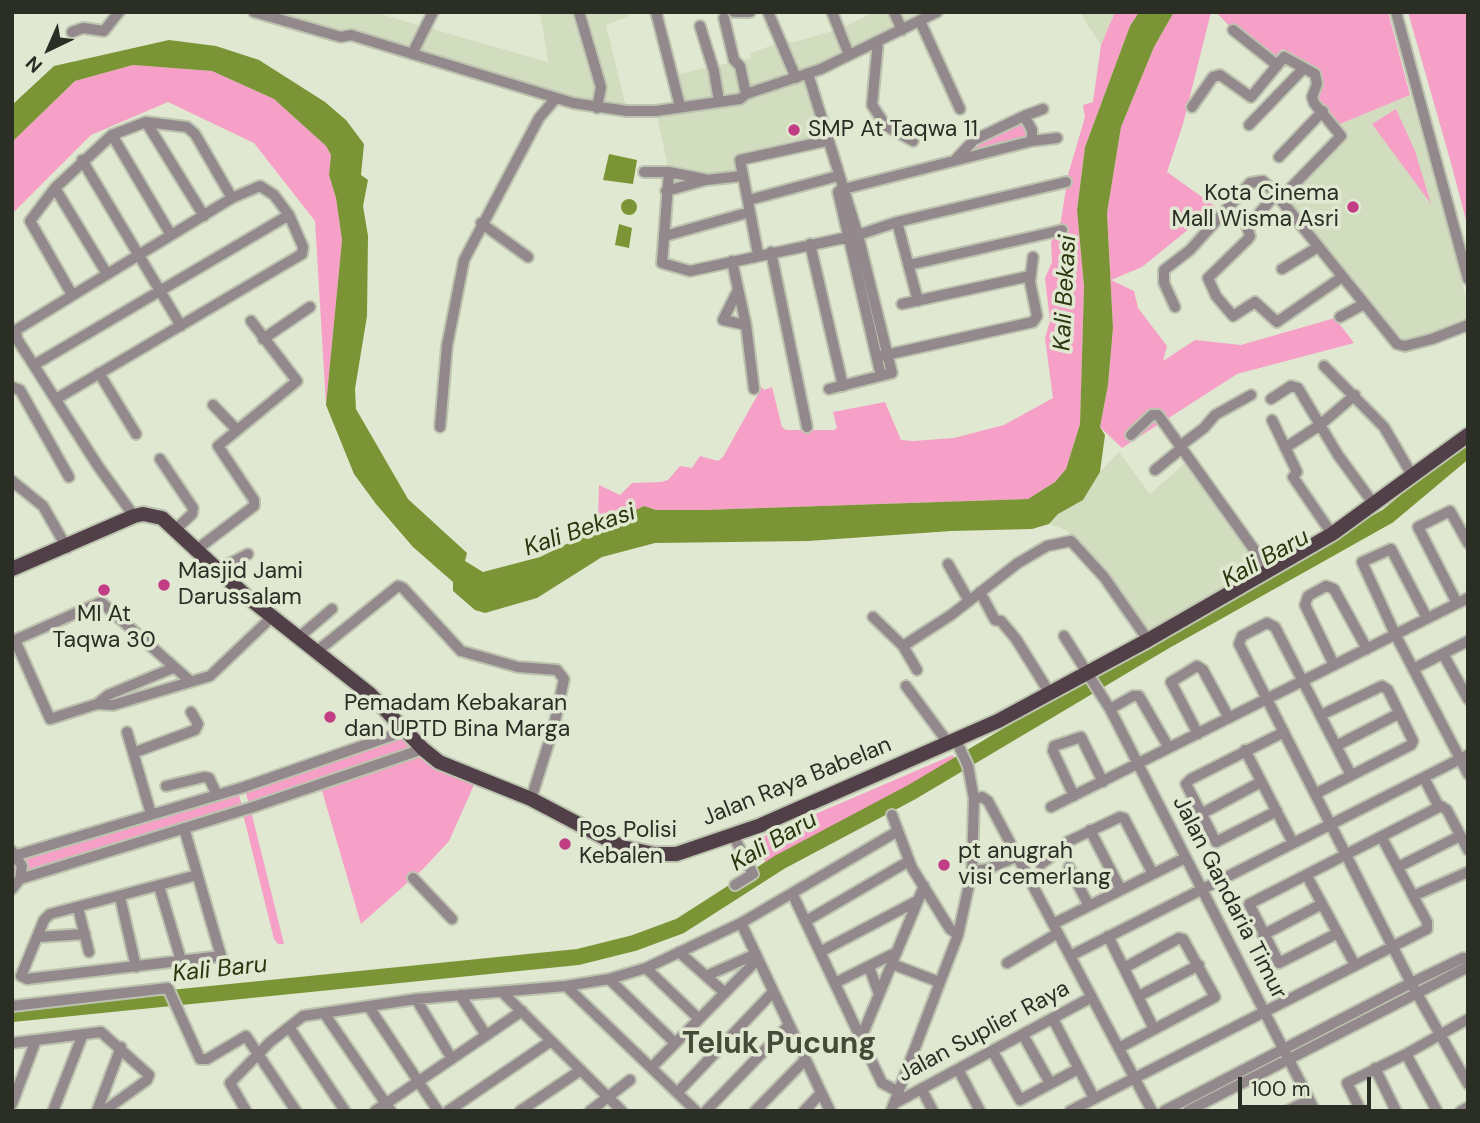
<!DOCTYPE html>
<html>
<head>
<meta charset="utf-8">
<style>
	body { margin:0 }
	#map { position:relative; width:1480px; height:1123px; overflow:hidden; background:#e0e8d1; font-family:"DM Sans",sans-serif }
	canvas { display:block }
	.frame { position:absolute; inset:0; border:14px solid #2b2e25; pointer-events:none }
	.north { position:absolute; left:14px; top:14px; width:70px; height:70px; -webkit-text-stroke:5px #e0e8d1; paint-order:stroke; rotate:224deg; font-size:19px; font-weight:700; line-height:28px; text-align:center; color:#2b2e25 }
	.north::after { content:''; display:block; margin:auto; width:24px; height:32px; background:#2b2e25; clip-path:polygon(50% 0,100% 100%,50% 72%,0 100%) }
	.scale { position:absolute; left:1238px; top:1077px; width:133px; height:32px; box-sizing:border-box; border:4px solid #2b2e25; border-top:0; padding-left:9px; font-size:21px; line-height:24px; white-space:nowrap; color:#2b2e25; -webkit-text-stroke:5px #e0e8d1; paint-order:stroke }
</style>
</head>
<body>
<div id="map">
<canvas width="1480" height="1123"></canvas>
<div class="frame"></div>
<div class="north">N</div>
<div class="scale">100 m</div>
</div>
<script>
const ctx = document.querySelector('canvas').getContext('2d');
ctx.lineJoin = 'round';
function fillPath(path, color) { ctx.fillStyle = color; ctx.fill(path, 'evenodd'); }
const shape = rows => new Path2D(rows.map(r => 'M' + r).join(''));
function strokePath(path, color, width, dash) { ctx.strokeStyle = color; ctx.lineWidth = width; ctx.lineCap = dash ? 'butt' : 'round'; ctx.setLineDash(dash || []); ctx.stroke(path); }
function write(font, color, halo, rows, align = 'center') {
  ctx.font = font + ' "DM Sans",sans-serif'; ctx.lineWidth = 7; ctx.setLineDash([]); ctx.textBaseline = 'middle'; ctx.strokeStyle = halo; ctx.fillStyle = color; for (const [text, x, y, turn = 0] of rows) {
    ctx.save(); ctx.translate(x, y); ctx.rotate((+turn || 0) * Math.PI / 180); ctx.textAlign = isNaN(turn) ? turn : align; if (halo) ctx.strokeText(text, 0, 0); ctx.fillText(text, 0, 0); ctx.restore();
  }
}
const built = shape([
	[250,12,373,12,548,62,540,12,629,12,629,16,606,25,627,111,597,108,412,54],
	[875,12,937,12,808,74,826,141,741,159,743,170,706,180,669,172,656,111,680,106,674,75,751,58,751,53,781,42,795,42,839,29],
	[1080,12,1115,12,1101,45,1087,24],
	[1410,95,1442,202,1468,307,1468,322,1425,338,1406,340,1389,328,1286,196,1345,140,1340,124],
	[1119,452,1150,494,1187,461,1262,564,1147,631,1088,552,1066,530,1049,524,1058,514,1083,500,1100,472]
]);
const green = shape([
	[1115,12,1139,12,1130,26,1085,147,1077,210,1084,286,1080,424,1066,469,1055,482,1028,499,703,510,656,510,644,506,602,526,598,515,599,485,620,495,632,483,661,482,668,480,680,466,692,468,700,456,718,461,723,457,762,387,764,390,772,387,782,427,786,430,834,430,837,428,833,412,885,402,901,440,913,441,954,438,1004,425,1053,398,1045,338,1050,321,1045,278,1052,262,1051,242,1060,227,1068,175,1085,117,1083,105,1093,102,1101,45],
	[1174,12,1211,12,1183,124,1167,172,1216,207,1142,267,1111,280,1134,291,1138,308,1167,346,1163,361,1195,340,1241,345,1335,318,1354,343,1237,374,1122,448,1100,427,1108,385,1113,328,1107,213,1121,127,1154,47],
	[1216,12,1388,12,1410,95,1340,124,1320,103,1318,93,1321,76,1315,68,1282,49,1272,61,1233,30],
	[1408,12,1468,12,1468,228,1451,163],
	[133,65,212,71,274,99,326,146,331,155,329,175,336,198,342,240,326,405,315,221,254,143,168,102,91,135,12,214,12,142,75,81],
	[1396,109,1415,151,1431,204,1372,124],
	[1024,116,1033,136,954,161,974,140],
	[405,731,422,749,477,778,449,841,424,868,361,924,320,784,250,807,284,944,278,944,274,939,242,810,21,879,12,889,12,851,237,789,243,809,250,807,244,787],
	[953,755,956,762,766,864,757,839]
]);
const water = shape([
	[1139,12,1174,12,1154,47,1121,127,1107,213,1113,328,1108,385,1100,427,1105,435,1100,472,1083,500,1058,514,1049,524,1032,529,951,531,808,541,655,543,602,557,537,598,485,613,475,610,453,591,453,582,413,547,376,504,354,474,326,405,342,240,336,198,329,175,331,155,326,146,274,99,212,71,133,65,75,81,12,142,12,105,54,66,169,40,216,46,259,60,325,102,346,120,364,144,361,175,368,180,363,206,368,236,367,316,355,389,356,409,408,499,467,553,465,561,483,572,540,557,644,506,656,510,703,510,1028,499,1055,482,1066,469,1080,424,1084,286,1077,210,1085,147,1130,26],
	[609,154,637,160,633,184,603,180],
	'621 207a8 8 0 1 1 16 0a8 8 0 1 1-16 0Z',
	[619,224,632,228,629,248,615,245]
]);
const river = shape([
	[12,1014,578,957,634,943,680,926,780,862,912,792,1169,639,1388,516,1468,449]
]);
const minor = shape([
	[254,12,341,37,351,35,573,103,627,111,656,111,740,99,746,94,821,69,937,12],
	[579,12,601,87,597,108],
	[656,12,680,106],
	[734,12,750,12],
	[768,12,796,78],
	[832,12,849,55],
	[894,12,902,30],
	[1396,12,1468,279],
	[724,18,734,60,740,66,746,94],
	[920,21,960,109],
	[700,26,714,71,719,101],
	[1233,30,1277,65],
	[72,32,83,28,104,31,119,12],
	[878,42,872,105,886,126,913,141],
	[412,54,433,12],
	[808,74,858,235,892,373,829,389],
	[1192,107,1213,77,1220,75,1251,97,1284,57,1315,74,1317,84,1312,97,1314,103,1341,136,1280,199,1397,344,1405,346,1432,339,1468,325],
	[1024,116,1043,109],
	[146,122,204,216],
	[1249,125,1304,68],
	[112,135,171,235],
	[1279,157,1323,111],
	[956,159,974,140,1024,116,1032,130,1032,141],
	[82,160,181,326],
	[644,172,669,172,704,179],
	[669,172,662,263,690,271,858,235,897,222,1066,182],
	[55,188,107,274],
	[840,190,1032,141,1057,138],
	[666,191,706,180,742,176],
	[838,192,881,376],
	[1276,194,1247,227,1250,236,1248,239,1208,278,1216,296,1233,316,1255,302,1277,322,1342,277],
	[749,200,838,176],
	[897,222,918,301],
	[481,223,528,257],
	[665,236,750,212],
	[810,244,843,386],
	[771,252,807,427],
	[758,254,740,160,826,141],
	[732,261,746,325,754,389],
	[909,265,1062,230],
	[1282,269,1318,247],
	[738,290,723,320,746,325],
	[71,293,30,221,55,188,112,135,146,122,187,127,195,134,232,198],
	[902,304,1030,276],
	[1175,307,1164,283,1164,270,1190,250,1250,183,1263,181,1279,197],
	[1340,317,1364,304],
	[263,339,310,307],
	[877,357,1033,322,1037,316,1030,282,1033,257],
	[34,365,289,215],
	[1324,366,1384,427,1412,475],
	[99,373,136,434],
	[12,387,20,390,69,477],
	[56,399,302,254,303,247,289,215,274,195,260,186,232,198,16,330,17,339,98,466,134,516],
	[1271,399,1291,386,1298,388,1338,455,1373,503],
	[213,405,237,430],
	[1272,420,1297,472,1293,477,1332,534],
	[440,427,447,346,464,260,539,118,556,98],
	[1131,435,1152,415,1158,415,1268,569],
	[1180,446,1204,428,1215,415,1251,395],
	[1285,448,1320,425,1355,395],
	[160,459,193,508,192,514,176,529],
	[1155,470,1182,448],
	[12,481,43,506,67,548],
	[196,550,254,506,254,500,218,446,297,381,251,321],
	[948,564,969,601],
	[218,570,248,554],
	[980,592,995,620,1001,621,1016,639,1049,692],
	[1457,603,1418,527,1450,511,1468,543],
	[873,617,903,646,917,670],
	[1427,618,1391,549,1362,562,1395,634,1468,774],
	[1064,636,1110,709,1315,1111],
	[298,638,332,609],
	[903,646,951,615,1018,563,1047,546,1071,541,1104,577,1148,640],
	[316,652,398,586,403,588,461,651,518,667,557,670,564,679,554,726,531,799],
	[1443,654,1468,699],
	[1334,665,1305,605,1308,596,1326,586,1334,589,1367,649],
	[173,668,108,695,97,704,113,705,210,676,272,617],
	[1413,669,1468,641],
	[906,686,949,744],
	[97,704,50,719,15,640,101,602,189,680],
	[1110,709,1133,696,1139,696,1169,748],
	[127,732,151,814],
	[1198,734,1171,682,1197,666,1203,670,1229,718],
	[1336,746,1398,714],
	[1245,750,1293,843],
	[133,753,195,730,198,724,191,712],
	[1351,775,1275,627,1267,623,1242,636,1239,644,1411,983,1468,1084],
	[1424,778,1439,807],
	[166,786,204,777,209,778,217,795],
	[1315,794,1411,745,1413,741,1388,690,1382,686,1321,715],
	[1074,796,1053,751,1054,746,1081,737,1103,782],
	[974,799,982,797,988,801,1152,1111],
	[1051,807,1468,598],
	[1277,811,1216,842,1186,784,1191,779,1284,732],
	[1201,814,1261,782],
	[892,815,898,831],
	[184,828,221,956,27,979,21,976,44,920,50,914,197,875],
	[1090,830,1121,890],
	[733,835,753,874,735,885],
	[12,851,22,866,20,879,12,889],
	[17,855,244,787,405,731],
	[1041,864,1066,846,1067,842,1120,817,1124,818,1153,874],
	[1069,867,1089,906],
	[1398,867,1460,836],
	[972,871,988,869,1018,856],
	[1307,876,1355,965],
	[413,878,452,919],
	[20,879,253,807,423,749],
	[159,886,181,960],
	[792,893,882,1083,899,1092],
	[1413,896,1468,872],
	[120,897,136,967],
	[78,908,89,952],
	[806,921,909,861],
	[741,923,830,1111],
	[1053,924,1185,858],
	[1338,933,1279,963,1249,904,1441,806,1447,810,1468,850],
	[1263,935,1322,904],
	[1108,936,1154,1029],
	[39,937,85,934],
	[679,952,725,993],
	[820,952,917,901],
	[1070,956,1468,755],
	[1007,963,1058,933],
	[892,964,939,982],
	[869,967,879,994],
	[646,968,699,1019],
	[706,976,756,954],
	[609,979,675,1043],
	[835,983,897,952],
	[566,986,696,1111],
	[502,992,622,1111],
	[460,995,486,1035],
	[1139,996,1199,965],
	[416,999,452,1059],
	[12,1006,168,988,200,1059,207,1059,246,1036,296,1111],
	[369,1007,438,1111],
	[324,1013,391,1111],
	[1053,1019,1094,1098],
	[289,1027,345,1111],
	[1023,1035,1050,1083],
	[861,1038,924,886],
	[12,1043,101,1032,149,1075,147,1080,104,1111],
	[1119,1048,1215,997,1183,939,1179,938,1124,968],
	[993,1052,1020,1100,1078,1069],
	[1406,1054,1468,1019],
	[652,1067,758,959],
	[1375,1068,1396,1111],
	[959,1071,980,1111],
	[922,1090,933,1111],
	[678,1092,773,992],
	[895,1103,1092,997],
	[12,1104,36,1040],
	[53,1111,83,1034],
	[97,1111,121,1047],
	[246,1111,230,1083,270,1042,303,1016,416,999,566,986,609,979,646,968,741,923,898,831,912,868,950,929,958,935],
	[375,1111,522,1011],
	[448,1111,551,1041],
	[520,1111,581,1070],
	[590,1111,630,1080],
	[706,1111,789,1025],
	[755,1111,805,1060],
	[804,1111,821,1093],
	[891,1111,958,935,972,871,974,799,968,766,956,740],
	[1070,1111,1427,929,1427,922,1382,838],
	[1164,1111,1411,983,1463,958,1468,959],
	[1188,1111,1468,967],
	[1287,1111,1309,1100],
	[1361,1111,1347,1083,1406,1054,1437,1111],
	[1461,1111,1468,1107]
]);
const major = shape([
	[12,569,134,516,143,514,162,518,246,596,370,694,423,749,439,762,531,799,622,847,654,854,676,854,761,825,998,721,1148,640,1332,534,1468,435]
]);
const markers = [
	[794,130,7,"#c13e85"],
	[1353,207,7,"#c13e85"],
	[164,585,7,"#c13e85"],
	[104,590,7,"#c13e85"],
	[330,717,7,"#c13e85"],
	[565,844,7,"#c13e85"],
	[944,865,7,"#c13e85"]
];
const poiNames = [
	["SMP At Taqwa 11",808,130],
	["Kota Cinema",1339,194,"right"],
	["Mall Wisma Asri",1339,220,"right"],
	["Masjid Jami",178,572],
	["Darussalam",178,598],
	["MI At",104,615,"center"],
	["Taqwa 30",104,641,"center"],
	["Pemadam Kebakaran",344,704],
	["dan UPTD Bina Marga",344,730],
	["Pos Polisi",579,831],
	["Kebalen",579,857],
	["pt anugrah",958,852],
	["visi cemerlang",958,878]
];
const streetNames = [
	["Jalan Raya Babelan",797,782,-22],
	["Jalan Gandaria Timur",1229,898,63],
	["Jalan Suplier Raya",984,1032,-28]
];
const waterNames = [
	["Kali Bekasi",1066,293,-87],
	["Kali Bekasi",580,531,-19],
	["Kali Baru",1266,559,-29],
	["Kali Baru",774,842,-30],
	["Kali Baru",220,970,-6]
];
const districtNames = [
	["Teluk Pucung",779,1045]
];
fillPath(built, '#d2ddbf');
fillPath(green, '#f69fc7');
fillPath(water, '#7b9536');
strokePath(river, '#7b9536', 16);
strokePath(minor, '#bcc3af', 14);
strokePath(major, '#bcc3af', 18);
strokePath(minor, '#93898d', 10);
strokePath(major, '#514047', 14);
for (const [x, y, r, color] of markers) { const dot = new Path2D(); dot.arc(x, y, r, 0, 2 * Math.PI); ctx.fillStyle = color; ctx.fill(dot); strokePath(dot, '#e0e8d1', 2.5); }
write('23px', '#2b2e25', '#e0e8d1', poiNames, 'left');
write('23px', '#2b2e25', '#e0e8d1', streetNames);
write('italic 24px', '#2b360e', '#e0e8d1', waterNames);
write('bold 30px', '#454b38', '#e0e8d1', districtNames);
</script>
</body>
</html>
